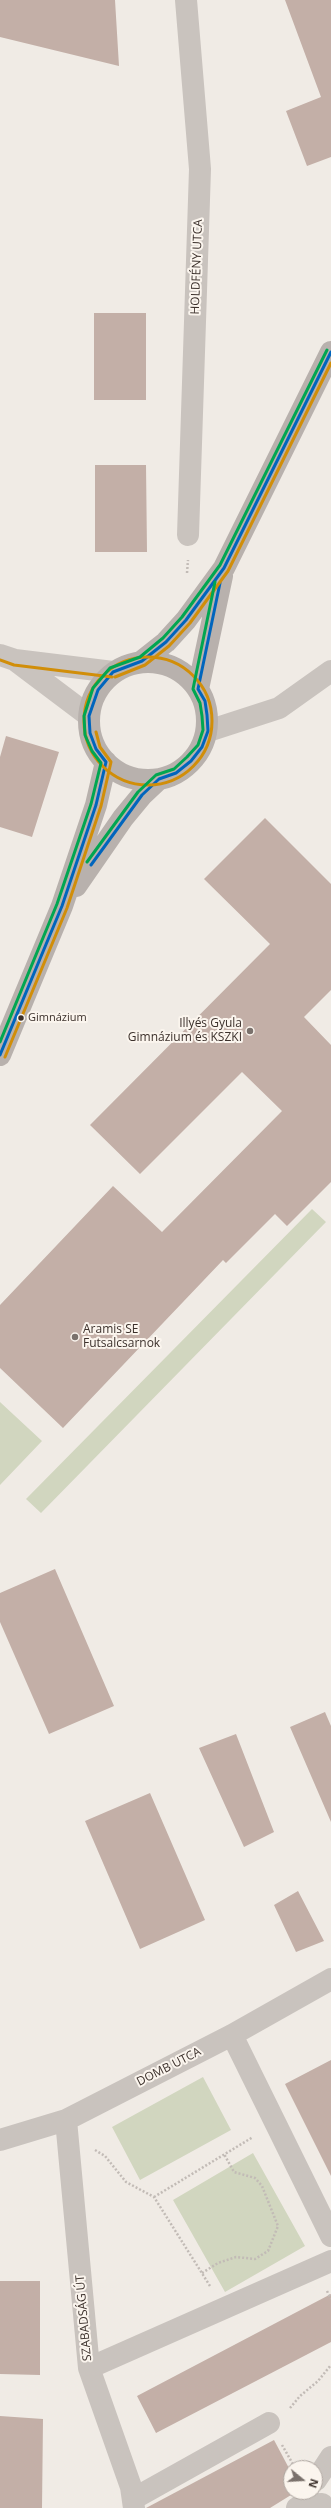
<!DOCTYPE html>
<html>
<head>
<meta charset="utf-8">
<style>
	body { margin:0 }
	#map { position:relative; width:331px; height:2508px; overflow:hidden; background:#f0ebe5; font-family:"Open Sans",sans-serif }
	canvas { display:block }
	.north { position:absolute; left:283px; top:2460px; width:40px; height:40px; box-sizing:border-box; background:#fbf5ee; border:1px solid #aea6a0; border-radius:50%; rotate:108deg; font-size:11px; font-weight:700; line-height:16px; text-align:center; color:#3b302b }
	.north::after { content:''; display:block; margin:auto; width:14px; height:18px; background:#7a716c; clip-path:polygon(50% 0,100% 100%,50% 72%,0 100%) }
</style>
</head>
<body>
<div id="map">
<canvas width="331" height="2508"></canvas>
<div class="north">N</div>
</div>
<script>
const ctx = document.querySelector('canvas').getContext('2d');
ctx.lineJoin = 'round';
function fillPath(path, color) { ctx.fillStyle = color; ctx.fill(path, 'evenodd'); }
const shape = rows => new Path2D(rows.map(r => 'M' + r).join(''));
function strokePath(path, color, width, dash) { ctx.strokeStyle = color; ctx.lineWidth = width; ctx.lineCap = dash ? 'butt' : 'round'; ctx.setLineDash(dash || []); ctx.stroke(path); }
function write(font, color, halo, rows, align = 'center') {
  ctx.font = font + ' "Open Sans",sans-serif'; ctx.lineWidth = 4; ctx.setLineDash([]); ctx.textBaseline = 'middle'; ctx.strokeStyle = halo; ctx.fillStyle = color; for (const [text, x, y, turn = 0] of rows) {
    ctx.save(); ctx.translate(x, y); ctx.rotate((+turn || 0) * Math.PI / 180); ctx.textAlign = isNaN(turn) ? turn : align; if (halo) ctx.strokeText(text, 0, 0); ctx.fillText(text, 0, 0); ctx.restore();
  }
}
const green = shape([
	[312,1209,326,1222,41,1513,26,1499],
	[0,1402,42,1441,0,1485],
	[203,2077,231,2130,140,2180,112,2127],
	[253,2153,305,2246,225,2292,173,2200]
]);
const building = shape([
	[0,0,115,0,119,66,0,37],
	[285,0,331,0,331,157,307,166,286,111,321,97],
	[94,313,146,313,146,400,94,400],
	[95,465,146,465,147,552,95,552],
	[6,736,59,752,32,837,0,827,0,757],
	[265,818,331,884,331,990,304,1017,331,1045,331,1182,287,1226,275,1214,226,1263,223,1260,63,1428,0,1368,0,1305,113,1186,162,1232,282,1111,242,1072,140,1174,90,1125,270,944,204,879],
	[55,1569,114,1706,49,1734,0,1622,0,1593],
	[325,1712,331,1726,331,1822,290,1727],
	[236,1734,274,1832,244,1847,199,1748],
	[150,1793,205,1920,140,1949,85,1821],
	[298,1891,324,1941,296,1952,274,1905],
	[331,2060,331,2176,285,2084],
	[0,2281,40,2281,40,2375,0,2374],
	[331,2294,331,2342,156,2433,137,2396],
	[0,2416,43,2419,42,2508,0,2508],
	[274,2440,291,2472,291,2495,270,2508,146,2508]
]);
const path = shape([
	[187,573,188,560],
	[95,2150,105,2156,126,2182,154,2197,210,2286],
	[154,2197,253,2137],
	[202,2273,218,2263,236,2257,255,2259,268,2251,278,2226,262,2186,255,2178,234,2172,224,2154],
	[327,2291,331,2299],
	[290,2408,300,2396,318,2381,331,2365],
	[282,2445,294,2466]
]);
const minor = shape([
	[186,0,200,169,188,535],
	[0,655,15,660,113,672],
	[16,661,89,716],
	[208,731,279,708,331,671],
	[232,2035,331,2236],
	[66,2120,89,2368,131,2487,134,2508],
	[0,2140,66,2120,232,2035,331,1979],
	[89,2368,331,2261],
	[316,2480,331,2457],
	[133,2499,269,2423],
	[297,2508,302,2505,322,2504]
]);
const major = shape([
	[142,661,166,642,186,620,224,568,331,352],
	'89 721a59 59 0 1 1 118 0a59 59 0 1 1-118 0Z',
	[198,689,222,576],
	[76,886,123,818,142,795,159,779],
	[0,1055,62,906,96,805,106,762]
]);
const bus1 = shape([
	[91,865,142,795,159,779,176,773,191,761,202,747,208,731,207,715,205,701,198,689,220,583],
	[0,1055,62,906,96,805,106,762,96,749,90,733,89,716,98,690,113,672,142,661,166,642,186,620,224,568,331,352]
]);
const bus2 = shape([
	'84 721a64 64 0 1 1 128 0a64 64 0 1 1-128 0Z',
	[0,660,14,665,112,677],
	[115,677,145,665,169,646,190,623,228,571,331,363],
	[5,1057,67,908,101,806,111,762,100,747,96,732]
]);
const bus3 = shape([
	[87,862,138,792,156,775,174,769,187,757,198,745,203,730,202,716,200,703,193,689,215,582],
	[0,1042,57,904,91,804,101,763,92,751,85,735,84,716,93,688,110,668,140,657,163,638,182,617,220,565,327,350]
]);
const markers = [
	[21,1018,3.5,"#3b302b"],
	[250,1031,4,"#7a716c"],
	[75,1337,4,"#7a716c"]
];
const busNames = [
	["Gimnázium",28,1018]
];
const streetNames = [
	["HOLDFÉNY UTCA",197,267,-88],
	["DOMB UTCA",169,2067,-27],
	["SZABADSÁG ÚT",84,2318,-95]
];
const poiNames = [
	["Illyés Gyula",242,1024],
	["Gimnázium és KSZKI",242,1038],
	["Aramis SE",83,1330,"left"],
	["Futsalcsarnok",83,1344,"left"]
];
fillPath(green, '#d1d6bf');
fillPath(building, '#c3afa7');
strokePath(path, '#c2bbb6', 2.5, [2, 2]);
strokePath(minor, '#c9c3be', 22);
strokePath(major, '#b8b1ad', 22);
strokePath(bus1, '#0065bd', 3);
strokePath(bus2, '#d18e09', 3);
strokePath(bus3, '#00a651', 3);
for (const [x, y, r, color] of markers) { const dot = new Path2D(); dot.arc(x, y, r, 0, 2 * Math.PI); ctx.fillStyle = color; ctx.fill(dot); strokePath(dot, '#fbf5ee', 1.5); }
write('11px', '#3b302b', '#fbf5ee', busNames, 'left');
write('12px', '#3b302b', '#fbf5ee', streetNames);
write('12px', '#3b302b', '#fbf5ee', poiNames, 'right');
</script>
</body>
</html>
